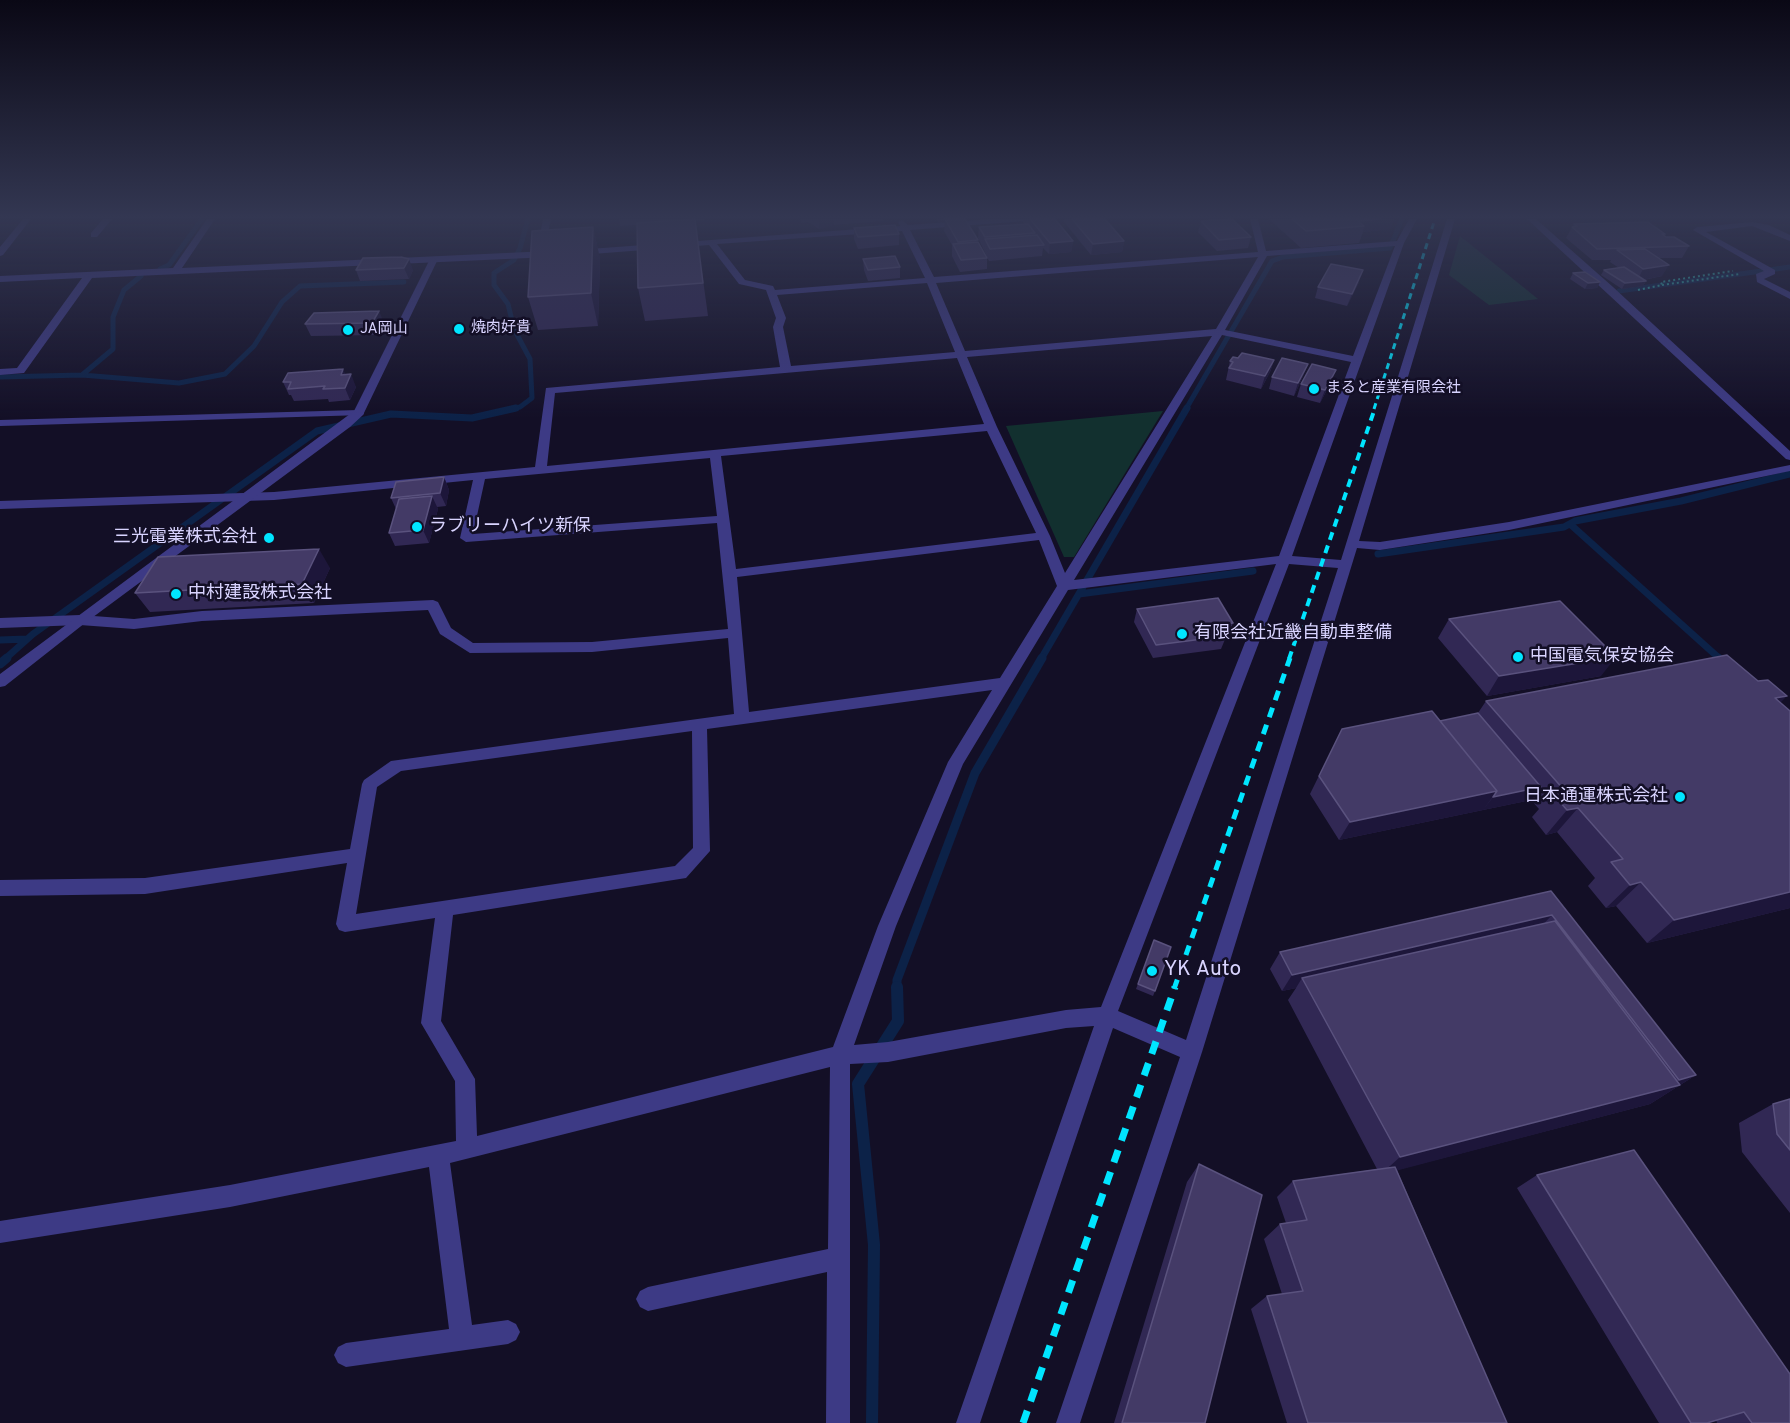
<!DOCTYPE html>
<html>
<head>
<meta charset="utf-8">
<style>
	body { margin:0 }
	canvas { display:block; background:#130f26 }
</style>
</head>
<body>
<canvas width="1790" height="1423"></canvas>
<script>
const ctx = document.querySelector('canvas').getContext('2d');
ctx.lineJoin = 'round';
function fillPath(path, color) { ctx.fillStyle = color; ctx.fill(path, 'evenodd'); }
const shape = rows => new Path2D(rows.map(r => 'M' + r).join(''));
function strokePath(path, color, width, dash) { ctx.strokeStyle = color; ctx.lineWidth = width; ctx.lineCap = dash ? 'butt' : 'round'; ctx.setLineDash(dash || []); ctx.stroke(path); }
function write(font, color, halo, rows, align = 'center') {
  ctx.font = font + ' Overpass,"Noto Sans JP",sans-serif'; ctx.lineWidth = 5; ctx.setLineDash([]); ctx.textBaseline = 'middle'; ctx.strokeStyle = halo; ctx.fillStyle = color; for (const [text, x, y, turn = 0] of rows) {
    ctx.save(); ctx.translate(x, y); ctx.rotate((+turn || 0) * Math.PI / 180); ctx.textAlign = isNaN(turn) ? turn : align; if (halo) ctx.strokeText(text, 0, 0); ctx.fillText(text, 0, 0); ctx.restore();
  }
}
const green = shape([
	[1460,236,1538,299,1489,305,1449,275],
	[1163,411,1074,557,1064,557,1006,426]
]);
const streamFar3 = shape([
	[160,269,169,265,202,219],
	[1619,291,1790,267],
	[82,375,179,383,225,374,254,346,282,302,300,286,404,282],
	[0,377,82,375,113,349,113,317,124,290,141,276],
	[510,409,520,407,532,398,530,359,514,329,508,304,494,285,494,273,514,260,520,248,528,219],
	[1186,409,1272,261,1283,257,1390,248,1402,219]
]);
const streamFar2 = shape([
	[1570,524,1720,659],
	[1378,554,1564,527,1575,521,1681,501,1790,474],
	[1079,594,1253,571],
	[0,640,27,639],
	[5,659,33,634,317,431,391,414,472,418,516,408],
	[1041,659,1187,408]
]);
const streamFar1 = shape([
	[1718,658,1723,662],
	[0,664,7,658],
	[897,989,897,980,975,773,1042,658]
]);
const stream = shape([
	[872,1423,874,1245,858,1084,898,1021,897,987]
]);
const path = shape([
	[1662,285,1740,274],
	[1638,290,1662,285,1661,282,1733,271]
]);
const minor = shape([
	[23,219,31,219,3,255,0,256,0,247,23,219],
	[103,219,112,219,97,237,91,237,91,233,103,219],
	[207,219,215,219,182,268,549,251,553,254,549,257,92,278,24,373,0,375,0,369,17,368,82,278,0,282,0,276,173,268,207,219],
	[990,219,1029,219,1025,221,910,230,934,277,1258,252,1250,219,1258,219,1266,251,1397,241,1409,219,1417,219,1404,243,1292,556,1341,560,1447,219,1455,219,1359,541,1380,542,1509,522,1790,465,1790,471,1509,530,1380,550,1357,548,1202,1052,1080,1423,1056,1423,1180,1057,1113,1028,980,1423,956,1423,1094,1026,1066,1028,888,1062,850,1064,850,1423,826,1423,827,1272,648,1311,640,1307,636,1299,640,1291,648,1287,828,1249,830,1067,450,1163,472,1325,508,1320,516,1324,520,1332,516,1340,508,1344,346,1367,338,1363,334,1355,338,1347,346,1343,449,1329,429,1167,230,1207,0,1243,0,1221,230,1185,456,1141,455,1081,421,1023,435,918,345,932,339,930,336,924,347,863,145,894,0,896,0,880,145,878,350,849,362,784,364,780,391,761,734,714,728,638,592,652,470,653,440,634,428,610,202,621,134,629,80,625,0,628,0,618,80,615,134,619,202,611,433,600,438,602,451,628,473,643,592,642,728,629,717,523,466,542,460,538,473,480,274,500,0,509,0,501,274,492,535,467,546,388,780,367,773,327,776,318,766,290,739,284,709,245,579,255,576,254,576,250,900,226,898,222,902,220,908,225,990,219],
	[902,231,925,278,775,290,773,286,745,280,717,244,902,231],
	[1395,246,1353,356,1225,330,1267,256,1395,246],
	[1258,257,1216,329,965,351,936,283,1258,257],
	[927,283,955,352,791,366,783,327,786,318,777,295,927,283],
	[1222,335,1351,362,1279,556,1074,580,1222,335],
	[1212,336,1065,573,1050,536,997,427,967,357,1212,336],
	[957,358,984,424,547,466,555,393,957,358],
	[987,431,1036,533,736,569,721,456,987,431],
	[710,458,717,516,473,534,485,479,710,458],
	[1039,540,1057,586,1000,678,749,712,737,577,1039,540],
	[1276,564,1101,1007,1066,1010,888,1042,854,1045,896,926,963,764,1068,590,1276,564],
	[1289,564,1338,568,1186,1040,1118,1011,1289,564],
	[992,690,948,762,878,926,833,1047,477,1136,475,1079,441,1021,453,915,686,878,710,851,707,729,992,690],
	[692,731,693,848,675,866,356,914,377,787,401,771,692,731],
	[1527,219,1536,219,1613,287,1790,451,1790,460,1786,459,1527,219],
	[1752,222,1769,225,1790,235,1790,241,1752,226,1706,232,1775,270,1775,274,1764,279,1790,292,1790,299,1757,282,1756,274,1764,271,1693,230,1697,227,1752,222],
	[359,410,364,413,363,415,0,426,0,420,359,410]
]);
const tertiary = shape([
	[543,219,551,219,545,249,541,252,537,249,543,219],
	[431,257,438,259,363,415,350,427,85,623,5,686,0,687,0,674,354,411,431,257]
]);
const railFar3 = shape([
	[1374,409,1435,219]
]);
const railFar2 = shape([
	[1289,659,1375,408]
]);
const railFar1 = shape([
	[1174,989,1290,658]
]);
const rail = shape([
	[1023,1423,1175,987]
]);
const wall = shape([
	[619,219,704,219,704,220,695,221,708,316,645,321,638,288,637,225,620,226],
	[800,219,883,219,883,221,834,225,819,229,808,222,801,223],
	[937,219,965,219,987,258,987,269,960,272,952,256,952,245,944,231,945,221,938,222],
	[1023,219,1055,219,1073,241,1071,252,1049,254,1043,248,1042,256,989,261,978,238,979,227,1024,224,1023,222],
	[1064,219,1105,219,1124,241,1122,252,1091,255,1064,222],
	[1269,219,1394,219,1390,229,1363,232,1359,243,1301,248],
	[1201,221,1251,237,1248,248,1217,251,1198,232],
	[1574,224,1665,234,1664,236,1689,246,1682,258,1659,258,1662,276,1644,280,1646,281,1643,286,1622,289,1601,275,1604,270,1619,268,1610,262,1611,260,1592,260,1566,238],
	[593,227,600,259,598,326,538,330,528,297],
	[854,228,899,234,899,245,858,249,854,239],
	[401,257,413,270,409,279,360,281,356,270],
	[863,259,900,267,900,278,868,281,864,270],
	[1573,273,1600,282,1597,288,1585,289,1570,279],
	[1359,282,1347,306,1315,298,1318,287],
	[314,313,384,323,377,335,311,336,305,324],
	[1238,358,1274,360,1270,372,1261,389,1226,380,1230,361],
	[1308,364,1303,376,1294,396,1269,389,1272,377],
	[346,375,356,387,350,400,329,402,328,399,294,401,291,395,289,395,283,382],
	[1331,382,1320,403,1297,397,1301,384],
	[444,477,449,490,446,506,437,507,438,509,429,543,395,546,389,533,396,509,391,498],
	[330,568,314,603,150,612,135,593],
	[1137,609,1233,623,1228,636,1226,637,1221,649,1153,658,1134,622],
	[1449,619,1601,676,1487,696,1438,638],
	[1486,701,1780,703,1790,908,1647,943,1616,906,1606,908,1588,886,1595,878,1557,832,1546,835,1532,817,1539,809,1531,800,1339,840,1310,794,1342,729,1440,721,1478,713],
	[1551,891,1696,1075,1650,1104,1397,1170,1507,1423,1287,1423,1251,1309,1267,1296,1282,1294,1264,1239,1280,1224,1286,1223,1277,1197,1293,1181,1377,1169,1288,1000,1296,988,1282,991,1270,969,1280,952],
	[1154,940,1155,991,1153,996,1136,989],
	[1790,1099,1790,1213,1742,1152,1739,1123,1773,1104],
	[1199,1164,1205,1423,1114,1423,1187,1182],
	[1537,1175,1790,1423,1717,1423,1716,1420,1707,1423,1659,1423,1517,1188]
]);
const shadedWall = shape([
	[819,219,834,219,834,225,819,229],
	[939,219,957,219,945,219,945,221,938,222],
	[1381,219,1394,219,1390,229,1363,232,1364,226,1356,221],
	[593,227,600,259,598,326,591,293],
	[1073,241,1071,252,1049,254,1050,243],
	[1124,241,1122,252,1091,255,1093,244],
	[409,259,413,270,409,279,404,268],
	[1669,265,1662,276,1637,281,1643,269],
	[1363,270,1359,282,1347,306,1352,294],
	[1646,281,1643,286,1622,289,1625,283],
	[1600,282,1597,288,1585,289,1588,283],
	[379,311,384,323,377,335,372,323],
	[1274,360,1270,372,1261,389,1265,376],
	[1308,364,1303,376,1294,396,1298,383],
	[343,369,348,380,351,374,356,387,350,400,345,388,341,375],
	[1336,370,1331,382,1320,403,1325,390],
	[444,477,449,490,446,506,440,493],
	[432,496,438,509,429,543,423,530],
	[319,549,330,568,314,603,302,584],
	[1616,657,1601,676,1487,696,1499,676],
	[1787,696,1762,721,1775,698],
	[1541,787,1531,800,1483,810,1493,797],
	[1497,791,1483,810,1339,840,1350,822],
	[1578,808,1557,832,1546,835,1567,810],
	[1641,882,1616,906,1606,908,1630,885],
	[1790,892,1790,908,1647,943,1674,920],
	[1552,915,1535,933,1302,978,1296,988,1282,991,1292,975],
	[1696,1075,1650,1104,1380,1175,1400,1157,1666,1088,1679,1080]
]);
const building = shape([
	[695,219,703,283,638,288,637,223,695,219],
	[945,219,965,219,978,240,958,242,945,219],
	[1030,219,1055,219,1073,241,1050,243,1030,219],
	[1072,219,1105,219,1124,241,1093,244,1072,219],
	[1232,219,1251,237,1219,240,1201,221,1232,219],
	[1292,219,1355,219,1364,226,1306,231,1292,219],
	[1355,219,1381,219,1358,221,1355,219],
	[1648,222,1665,234,1662,234,1666,237,1674,237,1689,246,1597,249,1572,227,1577,226,1574,224,1648,222],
	[1028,224,1035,233,985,237,979,227,1028,224],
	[895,225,899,234,858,237,854,228,895,225],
	[593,227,591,293,528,297,532,231,593,227],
	[1037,235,1044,245,990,249,985,239,1037,235],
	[978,242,987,258,961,260,953,244,978,242],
	[1645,249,1669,265,1643,269,1617,250,1645,249],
	[895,256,900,267,868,270,863,259,895,256],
	[401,257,409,259,404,268,356,270,363,258,401,257],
	[1331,264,1363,270,1352,294,1318,287,1331,264],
	[1624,267,1646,281,1625,283,1604,270,1624,267],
	[1585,272,1600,282,1588,283,1573,273,1585,272],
	[379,311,372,323,305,324,314,313,379,311],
	[1242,353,1274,360,1265,376,1229,368,1233,362,1230,361,1233,357,1238,358,1242,353],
	[1282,358,1308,364,1298,383,1272,377,1282,358],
	[1312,364,1336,370,1325,390,1301,384,1312,364],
	[343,369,341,375,351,374,345,388,323,389,325,386,288,389,291,382,283,382,288,373,343,369],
	[444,477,440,493,391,498,396,482,444,477],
	[432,496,423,530,389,533,399,499,432,496],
	[319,549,302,584,135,593,158,557,319,549],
	[1218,598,1233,623,1225,624,1228,630,1222,630,1226,636,1156,645,1137,609,1218,598],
	[1560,601,1616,657,1499,676,1449,619,1560,601],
	[1727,655,1758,681,1768,680,1787,696,1775,698,1790,711,1790,892,1674,920,1641,882,1630,885,1611,862,1623,859,1578,808,1567,810,1552,793,1564,790,1486,701,1727,655],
	[1432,711,1497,791,1350,822,1319,776,1342,729,1432,711],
	[1478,713,1541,787,1493,797,1497,791,1440,721,1478,713],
	[1551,891,1696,1075,1679,1080,1552,915,1292,975,1280,952,1551,891],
	[1555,921,1680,1085,1400,1157,1302,978,1555,921],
	[1154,940,1171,947,1155,991,1138,984,1154,940],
	[1790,1099,1790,1150,1777,1134,1773,1104,1790,1099],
	[1634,1150,1790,1374,1790,1423,1752,1423,1744,1412,1707,1423,1691,1423,1537,1175,1634,1150],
	[1199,1164,1262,1195,1205,1423,1122,1423,1199,1164],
	[1395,1167,1507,1423,1308,1423,1267,1296,1303,1291,1280,1224,1307,1220,1293,1181,1395,1167]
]);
const markers = [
	[459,329,6,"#00e5ff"],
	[348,330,6,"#00e5ff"],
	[1314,389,6,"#00e5ff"],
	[417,527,6,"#00e5ff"],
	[269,538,6,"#00e5ff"],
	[176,594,6,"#00e5ff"],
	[1182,634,6,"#00e5ff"],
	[1518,657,6,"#00e5ff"],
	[1680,797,6,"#00e5ff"],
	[1152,971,6,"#00e5ff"]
];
const farPoinames = [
	["焼肉好貴",471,329],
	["JA岡山",360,330],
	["まると産業有限会社",1326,389]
];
const poiNames = [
	["ラブリーハイツ新保",429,527],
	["三光電業株式会社",257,538,"right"],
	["中村建設株式会社",188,594],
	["有限会社近畿自動車整備",1194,634],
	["中国電気保安協会",1530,657],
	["日本通運株式会社",1668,797,"right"]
];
const nearPoinames = [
	["YK Auto",1164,971]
];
fillPath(green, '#12302f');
strokePath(streamFar3, '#0c2248', 5);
strokePath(streamFar2, '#0c2248', 7);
strokePath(streamFar1, '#0c2248', 9);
strokePath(stream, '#0c2248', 12);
strokePath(path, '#2fb8b0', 2, [2, 3]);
fillPath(minor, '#3d3a85');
fillPath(tertiary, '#3d3a85');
strokePath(railFar3, '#00e5ff', 3, [6, 4.5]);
strokePath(railFar2, '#00e5ff', 4, [8, 6]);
strokePath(railFar1, '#00e5ff', 5, [10, 8]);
strokePath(rail, '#00e5ff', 7, [13, 10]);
fillPath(wall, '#312854');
fillPath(shadedWall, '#1d163a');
fillPath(building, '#433a66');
strokePath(building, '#5a527e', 1.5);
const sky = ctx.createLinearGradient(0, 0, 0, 418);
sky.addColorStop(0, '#0a0815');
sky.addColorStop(0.52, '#333752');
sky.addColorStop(1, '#33375200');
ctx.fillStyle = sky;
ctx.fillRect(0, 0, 1790, 418);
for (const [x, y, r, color] of markers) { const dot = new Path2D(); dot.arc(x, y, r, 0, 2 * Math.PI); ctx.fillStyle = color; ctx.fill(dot); strokePath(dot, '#130f26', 2); }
write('15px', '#d9d4ff', '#130f26', farPoinames, 'left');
write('18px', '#d9d4ff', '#130f26', poiNames, 'left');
write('21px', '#d9d4ff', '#130f26', nearPoinames, 'left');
</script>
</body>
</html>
